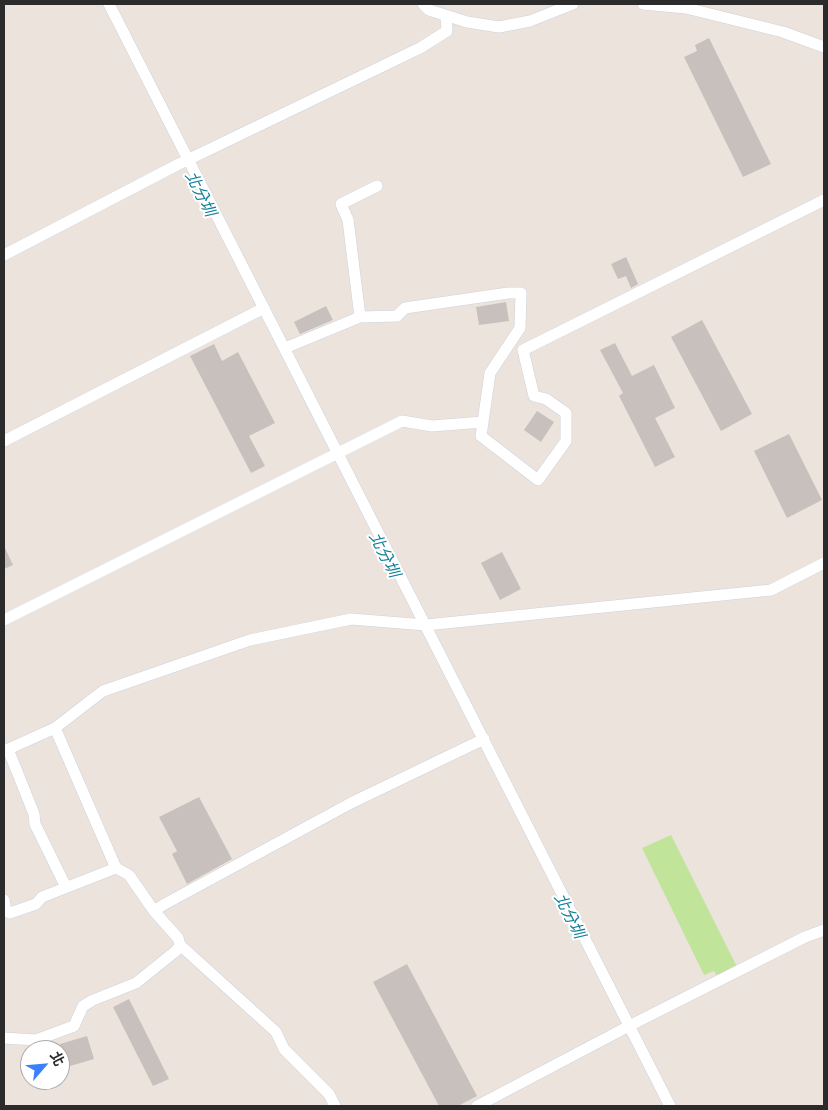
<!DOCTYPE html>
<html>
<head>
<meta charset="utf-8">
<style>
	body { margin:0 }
	#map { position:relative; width:828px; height:1110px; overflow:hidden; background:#ede3dd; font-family:"PT Sans","Noto Sans TC",sans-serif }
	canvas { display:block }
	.frame { position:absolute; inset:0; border:5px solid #2b2b2b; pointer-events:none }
	.north { position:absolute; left:20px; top:1040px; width:50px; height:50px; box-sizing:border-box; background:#fff; border:1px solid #aaa; border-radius:50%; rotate:63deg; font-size:14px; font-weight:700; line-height:20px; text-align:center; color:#2b2b2b }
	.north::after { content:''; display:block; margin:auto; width:18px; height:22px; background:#3b81fb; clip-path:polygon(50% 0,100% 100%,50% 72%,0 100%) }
</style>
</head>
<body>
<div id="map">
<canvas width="828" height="1110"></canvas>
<div class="frame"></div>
<div class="north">北</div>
</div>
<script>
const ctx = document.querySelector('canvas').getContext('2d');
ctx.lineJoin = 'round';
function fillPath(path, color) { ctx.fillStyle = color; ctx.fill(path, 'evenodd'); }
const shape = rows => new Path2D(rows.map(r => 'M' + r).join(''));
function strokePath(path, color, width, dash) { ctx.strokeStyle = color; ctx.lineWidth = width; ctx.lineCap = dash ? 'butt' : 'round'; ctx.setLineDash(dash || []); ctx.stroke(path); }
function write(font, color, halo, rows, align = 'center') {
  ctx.font = font + ' "PT Sans","Noto Sans TC",sans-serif'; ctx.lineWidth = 4; ctx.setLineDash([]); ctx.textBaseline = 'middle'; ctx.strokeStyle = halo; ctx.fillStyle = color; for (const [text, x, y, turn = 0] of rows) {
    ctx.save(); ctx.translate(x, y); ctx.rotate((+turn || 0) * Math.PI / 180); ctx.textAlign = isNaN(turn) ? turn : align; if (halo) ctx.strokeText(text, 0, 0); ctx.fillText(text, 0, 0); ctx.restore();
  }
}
const green = shape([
	[671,835,737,967,718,978,714,971,704,975,642,848]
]);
const building = shape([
	[709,38,771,164,743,177,684,57,697,51,695,45],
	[626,257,638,284,631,288,626,276,618,279,611,264],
	[506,302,509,321,479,325,476,307],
	[326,306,333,320,300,334,294,322],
	[702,320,752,414,721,431,671,337],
	[615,343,632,376,654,365,675,408,655,418,675,457,655,467,619,396,623,393,600,350],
	[214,344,222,361,238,352,275,423,249,436,265,466,251,473,190,356],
	[537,411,554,422,541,442,524,430],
	[789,434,822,500,787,518,754,451],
	[4,546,13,565,4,569],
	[502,552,521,589,500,600,481,563],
	[199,797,232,859,187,884,172,854,177,851,159,817],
	[407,964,477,1096,458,1106,439,1106,373,982],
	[129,999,169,1079,153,1086,113,1007],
	[87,1036,94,1059,60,1069,60,1044]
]);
const minor = shape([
	[109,4,670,1106],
	[423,4,429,10,467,22,499,27,530,21,573,4],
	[643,4,686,8,783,32,824,47],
	[4,255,177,165,420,48,447,31,446,16],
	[360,317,348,220,341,204,377,186],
	[285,348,360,317,397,316,405,308,508,293,521,293,520,328,490,373,483,422],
	[4,441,264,308],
	[4,620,402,421,432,426,483,422,481,436,538,480,566,441,566,413,546,399,534,396,523,350,824,200],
	[55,728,116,868,129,875,154,911],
	[8,749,34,814,35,824,66,887],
	[4,751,55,728,103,691,250,640,351,619,426,625,771,590,824,563],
	[4,900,6,911,10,913,36,904,42,897,116,868],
	[180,945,276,1032,284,1049,329,1094,335,1106],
	[4,1038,36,1040,74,1026,83,1006,93,1000,136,983,177,950,180,945,178,938,154,911,163,905,351,803,484,739],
	[477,1106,629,1026,805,937,824,930]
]);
const waterNames = [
	["北分圳",200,194,63],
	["北分圳",384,555,63],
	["北分圳",569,916,63]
];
fillPath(green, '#c0e499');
fillPath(building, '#c8c0bc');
strokePath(minor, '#cbd2dd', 12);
strokePath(minor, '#fff', 11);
write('italic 16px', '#0c7f97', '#fff', waterNames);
</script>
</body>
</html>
